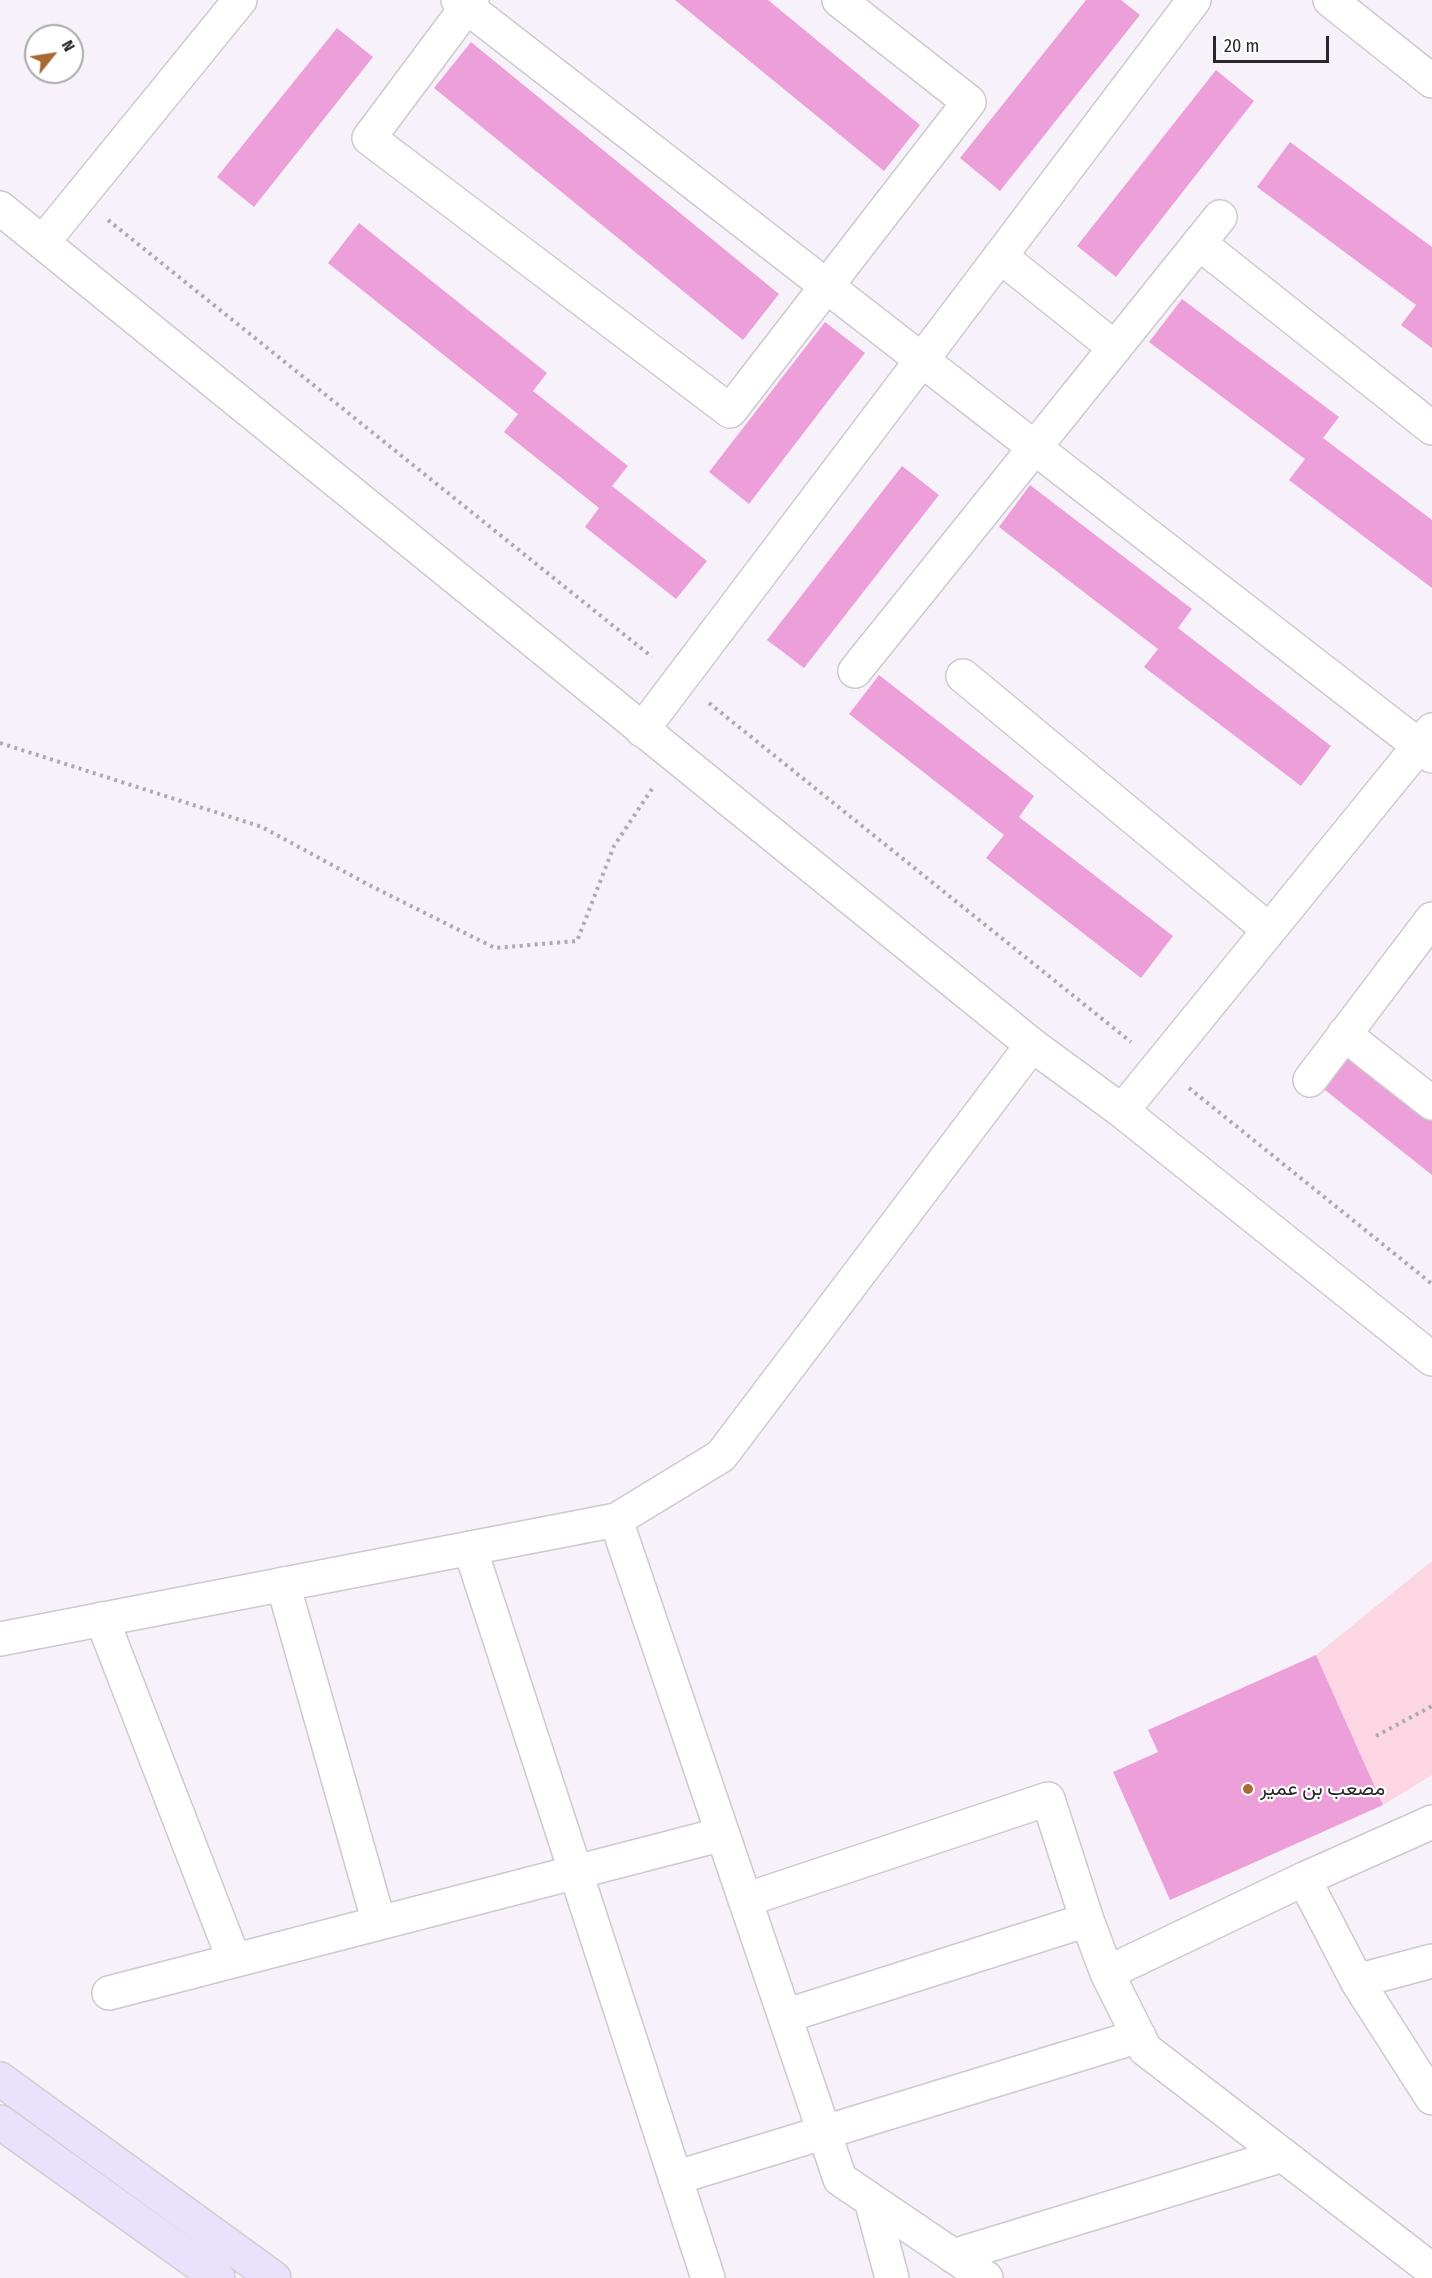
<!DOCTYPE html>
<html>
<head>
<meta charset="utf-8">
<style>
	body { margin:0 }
	#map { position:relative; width:1432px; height:2278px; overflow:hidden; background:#f7f1f9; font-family:"Fira Sans Condensed",sans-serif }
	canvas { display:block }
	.north { position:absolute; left:24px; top:24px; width:60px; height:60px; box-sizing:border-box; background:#fff; border:2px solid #a9a9aa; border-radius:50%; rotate:60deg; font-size:16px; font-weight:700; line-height:24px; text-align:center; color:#29272a }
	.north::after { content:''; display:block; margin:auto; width:21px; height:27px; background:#a96932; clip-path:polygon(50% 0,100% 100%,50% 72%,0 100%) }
	.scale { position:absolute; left:1213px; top:36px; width:116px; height:27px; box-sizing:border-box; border:3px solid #29272a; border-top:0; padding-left:8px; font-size:18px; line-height:21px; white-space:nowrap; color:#29272a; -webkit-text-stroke:4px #fff; paint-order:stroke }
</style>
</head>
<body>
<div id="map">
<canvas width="1432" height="2278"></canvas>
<div class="north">N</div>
<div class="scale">20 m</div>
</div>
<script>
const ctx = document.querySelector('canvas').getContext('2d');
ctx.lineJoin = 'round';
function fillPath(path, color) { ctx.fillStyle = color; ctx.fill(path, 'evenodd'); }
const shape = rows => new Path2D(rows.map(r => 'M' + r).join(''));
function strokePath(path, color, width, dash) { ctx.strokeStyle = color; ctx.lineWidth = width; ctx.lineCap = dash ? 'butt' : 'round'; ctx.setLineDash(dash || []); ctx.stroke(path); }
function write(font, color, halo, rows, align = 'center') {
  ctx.font = font + ' "Fira Sans Condensed",Vazirmatn,sans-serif'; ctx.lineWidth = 4.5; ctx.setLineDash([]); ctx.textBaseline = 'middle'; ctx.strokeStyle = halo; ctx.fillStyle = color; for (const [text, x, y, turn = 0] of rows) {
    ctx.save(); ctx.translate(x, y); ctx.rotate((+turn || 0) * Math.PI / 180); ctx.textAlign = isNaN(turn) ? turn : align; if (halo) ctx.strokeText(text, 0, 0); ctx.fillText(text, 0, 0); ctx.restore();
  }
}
const green = shape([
	[1432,1561,1432,1775,1383,1805,1316,1655]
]);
const building = shape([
	[675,0,768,0,920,125,884,171],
	[1086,0,1121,0,1140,15,1000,191,960,158],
	[337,28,373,57,254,207,217,177],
	[471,42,779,294,743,340,434,88],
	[1216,70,1254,101,1116,277,1077,246],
	[1290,142,1432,247,1432,348,1401,325,1416,305,1257,187],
	[359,223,547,373,533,391,628,466,612,486,707,561,676,599,585,527,599,508,504,432,518,414,328,263],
	[1182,299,1339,417,1323,438,1432,520,1432,588,1289,480,1305,459,1149,342],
	[825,322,865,353,749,504,709,472],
	[902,466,939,495,804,668,767,640],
	[1030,485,1192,609,1178,628,1331,746,1301,786,1144,667,1158,649,999,527],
	[879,675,1034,796,1019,817,1173,936,1141,978,986,858,1004,835,849,714],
	[1350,1047,1432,1113,1432,1175,1320,1086],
	[1316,1655,1383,1805,1170,1900,1113,1772,1158,1752,1148,1730]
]);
const path = shape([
	[108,220,652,657],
	[709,703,1131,1042],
	[0,743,262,827,369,885,495,948,577,941,614,846,654,786],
	[1189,1088,1432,1284],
	[1376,1736,1432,1706]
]);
const minor = shape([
	[458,0,1432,756],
	[472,0,369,138,730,411,969,102,839,0],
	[43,242,240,0],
	[1199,243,1432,428],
	[1000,256,1115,348],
	[855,671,1220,217],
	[963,676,1269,930],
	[642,730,1194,0],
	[1344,1034,1432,1103],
	[1310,1080,1432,919],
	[1122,1111,1432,730],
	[616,1520,840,2179,986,2278],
	[470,1548,708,2278],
	[283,1584,379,1923],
	[102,1619,234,1960],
	[1304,1879,1432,1822],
	[745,1900,1048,1799,1087,1920,1107,1973],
	[1357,1981,1432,1961],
	[109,1993,723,1834],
	[785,2016,1087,1920],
	[1432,2098,1357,1981,1304,1879,1107,1973,1145,2049,1432,2270],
	[675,2178,1139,2036],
	[871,2200,892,2278],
	[953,2256,1283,2155]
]);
const tertiary = shape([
	[0,1639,616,1520,721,1456,1032,1045]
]);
const secondary = shape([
	[1330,0,1432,81],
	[0,208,1032,1045,1122,1111,1432,1359]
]);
const primary = shape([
	[0,2079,274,2278],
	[0,2122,218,2278]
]);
const markers = [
	[1248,1789,6,"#a96932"]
];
const poiNames = [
	["مصعب بن عمير",1260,1789]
];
fillPath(green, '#fcd7e3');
fillPath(building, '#ec9fd9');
strokePath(minor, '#cec8d0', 36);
strokePath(tertiary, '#cec8d0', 36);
strokePath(secondary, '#cec8d0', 36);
strokePath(primary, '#d0cfd0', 36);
strokePath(path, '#afaab0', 4, [3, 4.5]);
strokePath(minor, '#fff', 33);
strokePath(tertiary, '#fff', 33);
strokePath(secondary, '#fff', 33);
strokePath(primary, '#e8e2fd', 33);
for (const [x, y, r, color] of markers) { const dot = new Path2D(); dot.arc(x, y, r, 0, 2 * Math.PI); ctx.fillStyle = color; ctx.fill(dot); strokePath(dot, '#fff', 2); }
write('20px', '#29272a', '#fff', poiNames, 'left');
</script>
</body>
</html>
